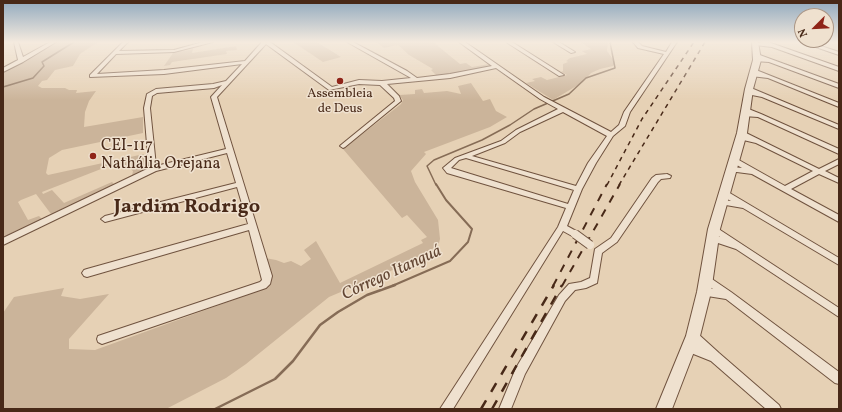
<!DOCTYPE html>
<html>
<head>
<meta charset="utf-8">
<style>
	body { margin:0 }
	#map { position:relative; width:842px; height:412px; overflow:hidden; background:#e6d1b5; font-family:Vollkorn,serif }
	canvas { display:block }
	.frame { position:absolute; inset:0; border:4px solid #482918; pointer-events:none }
	.north { position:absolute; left:794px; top:8px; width:40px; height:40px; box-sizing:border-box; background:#efe1cf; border:1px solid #ac9786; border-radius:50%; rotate:246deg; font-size:11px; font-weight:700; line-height:16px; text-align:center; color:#482918 }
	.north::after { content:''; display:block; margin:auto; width:14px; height:18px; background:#8f2418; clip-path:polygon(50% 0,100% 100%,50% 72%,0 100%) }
</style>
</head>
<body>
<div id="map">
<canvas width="842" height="412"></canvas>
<div class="frame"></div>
<div class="north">N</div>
</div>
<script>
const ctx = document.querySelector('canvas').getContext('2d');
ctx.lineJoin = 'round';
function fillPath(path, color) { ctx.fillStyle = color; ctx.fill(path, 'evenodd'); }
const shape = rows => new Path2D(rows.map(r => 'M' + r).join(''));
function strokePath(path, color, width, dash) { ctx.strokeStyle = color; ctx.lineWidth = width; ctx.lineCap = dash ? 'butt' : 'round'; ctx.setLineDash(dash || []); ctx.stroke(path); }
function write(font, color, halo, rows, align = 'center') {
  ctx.font = font + ' Vollkorn,serif'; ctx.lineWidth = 3; ctx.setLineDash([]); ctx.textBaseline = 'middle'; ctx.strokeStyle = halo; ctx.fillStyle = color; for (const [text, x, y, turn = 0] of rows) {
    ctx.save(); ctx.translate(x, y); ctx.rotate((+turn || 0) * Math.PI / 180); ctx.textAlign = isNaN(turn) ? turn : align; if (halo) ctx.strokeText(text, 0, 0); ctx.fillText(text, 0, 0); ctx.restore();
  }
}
const green = shape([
	[57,42,98,42,80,54,73,66,55,70,47,80,42,81,38,86,42,88,65,88,69,90,77,90,76,93,96,91,89,101,85,112,84,127,143,117,143,133,62,150,49,158,46,173,48,175,144,154,149,167,132,176,133,171,122,163,101,167,101,169,42,192,43,194,52,190,64,203,112,182,115,185,51,214,36,194,21,200,18,202,28,220,39,216,42,219,3,237,3,72],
	[293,42,317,42,341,57,323,62],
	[376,42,433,42,460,64,466,63,472,67,489,64,492,66,437,76,431,70,433,69,409,55,398,45,384,48],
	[580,42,608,42,607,51,615,62,613,66,600,69,591,73,583,82,553,100,526,83,535,81,532,79,541,77,547,80,567,75,561,72,563,71,563,64,568,62,566,61,570,58,587,54,582,51,591,49],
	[236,46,237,50,226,51,227,54,172,62,170,65,164,66,173,53,193,49,192,53],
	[471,83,483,101,490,99,496,111,507,117,490,127,424,152,426,154,411,171,415,182,438,220,440,239,439,243,430,251,395,269,329,297,246,364,226,378,166,409,3,409,3,313,14,297,64,288,61,296,80,299,109,294,69,339,69,349,95,350,266,288,265,258,276,260,284,263,291,261,301,266,311,259,304,250,316,241,340,283,423,243,421,240,427,237,407,215,402,218,343,149,401,104,403,100,399,95,415,94,415,90,422,89,424,93,447,91,461,94,458,86]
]);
const streamFar2 = shape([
	[3,87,33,78,44,66,42,62,74,42],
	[436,185,427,166,434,160,482,140,510,125,534,109,569,94,586,78,615,68,610,42]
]);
const streamFar1 = shape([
	[392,286,450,261,468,242,472,229,446,200,436,184]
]);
const stream = shape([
	[215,409,275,379,293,361,320,325,338,312,367,295,395,285]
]);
const minor = shape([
	[14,42,18,42,23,57,50,42,56,42,23,62,3,72,3,68,18,60,14,42],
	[123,42,128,42,119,51,174,50,203,42,213,42,174,52,116,54,97,74,164,70,245,61,262,42,270,42,332,87,359,80,382,81,411,78,347,42,353,42,407,71,417,78,450,74,492,66,459,42,465,42,544,97,611,132,619,125,624,112,664,54,638,48,633,42,638,42,642,46,666,52,672,42,677,42,630,112,625,126,613,136,596,163,582,189,567,226,578,232,579,234,578,236,572,236,563,231,453,409,440,409,558,227,566,208,447,173,443,168,455,158,501,141,516,130,558,109,540,99,496,68,450,78,387,84,399,96,401,101,345,147,343,148,340,146,341,145,395,101,394,98,380,85,359,84,329,90,266,44,217,97,272,276,270,284,266,288,102,344,98,342,97,339,98,336,260,282,262,280,249,230,87,277,84,276,82,273,84,270,87,269,248,224,237,187,105,222,101,219,105,216,236,183,227,153,156,171,3,245,3,238,149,168,144,108,147,94,156,89,213,84,226,81,242,64,164,74,90,77,90,75,123,42],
	[222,85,211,97,226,149,156,166,150,108,152,96,157,93,214,88,222,85],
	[563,112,607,136,588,163,576,186,472,156,505,143,520,132,563,112],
	[466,158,574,190,568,204,451,168,459,160,466,158],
	[506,42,512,42,564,75,559,76,506,42],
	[553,42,559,42,575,52,571,53,553,42],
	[760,42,768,42,839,67,839,71,772,47,755,45,753,44,755,43,761,43,760,42],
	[801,42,809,42,839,52,839,55,801,42],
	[757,54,839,84,839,88,769,62,755,61,755,59,760,58,754,56,757,54],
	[752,70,756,70,839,103,839,107,768,78,751,76,751,74,756,74,752,72,752,70],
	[747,88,751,88,839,125,839,129,762,97,747,94,747,92,750,91,747,90,747,88],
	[746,108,761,114,839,149,839,154,758,117,743,116,743,114,749,113,743,110,746,108],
	[742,131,819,169,839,159,839,164,825,171,839,178,839,183,819,174,791,189,839,215,839,222,752,174,729,171,728,169,732,167,742,168,730,161,731,159,737,159,785,186,813,171,756,143,739,139,739,137,744,137,739,133,742,131],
	[667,174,671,176,670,178,661,179,658,182,617,242,602,253,597,283,586,288,575,290,565,301,525,374,511,409,499,409,516,368,559,295,569,284,581,282,590,278,595,249,611,238,652,178,656,175,667,174],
	[722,192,728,192,839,258,839,265,743,208,720,204,719,202,720,200,731,201,722,196,721,194,722,192],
	[714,226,839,308,839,317,736,249,709,240,708,238,709,236,712,235,720,237,710,229,714,226],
	[706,275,731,292,839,372,839,384,835,383,726,299,701,295,699,292,701,289,704,288,713,289,703,282,701,279,703,276,706,275],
	[693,331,697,333,719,353,779,405,781,409,766,409,711,361,686,351,685,348,686,345,690,343,695,345,688,336,689,333,693,331]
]);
const tertiary = shape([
	[752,42,758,42,761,60,753,89,747,133,720,229,711,292,700,336,672,409,656,409,686,336,697,292,708,229,737,133,745,89,753,60,752,42]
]);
const railFar2 = shape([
	[607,185,642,119,694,42],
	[619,185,705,42]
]);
const railFar1 = shape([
	[553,286,607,184],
	[562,286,620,184]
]);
const rail = shape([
	[481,409,554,285],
	[492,409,562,285]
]);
const minorBridge = shape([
	[575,234,590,245]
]);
const markers = [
	[340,81,4,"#8f2418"],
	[93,156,4,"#8f2418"]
];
const farPoinames = [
	["Assembleia",340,95],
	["de Deus",340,110]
];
const poiNames = [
	["CEI-117",101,147],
	["Nathália Orejana",101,165]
];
const waterNames = [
	["Córrego Itanguá",392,274,-25]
];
const districtNames = [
	["Jardim Rodrigo",187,208]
];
fillPath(green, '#cbb49a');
strokePath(streamFar2, '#866c56', 1.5);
strokePath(streamFar1, '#866c56', 2);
strokePath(stream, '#866c56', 2.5);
strokePath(minor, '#70533f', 2);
strokePath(tertiary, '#70533f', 2);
fillPath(minor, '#efe1cf');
fillPath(tertiary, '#efe1cf');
strokePath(railFar2, '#482918', 1.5, [4.5, 4.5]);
strokePath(railFar1, '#482918', 2, [8, 8]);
strokePath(rail, '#482918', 2.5, [10, 10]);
strokePath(minorBridge, '#70533f', 10, []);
strokePath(minorBridge, '#efe1cf', 8);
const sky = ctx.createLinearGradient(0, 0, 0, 100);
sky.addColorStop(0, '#91a9be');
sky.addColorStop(0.42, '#f4eade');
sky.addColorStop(1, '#f4eade00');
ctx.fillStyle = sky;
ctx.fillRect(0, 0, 842, 100);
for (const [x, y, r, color] of markers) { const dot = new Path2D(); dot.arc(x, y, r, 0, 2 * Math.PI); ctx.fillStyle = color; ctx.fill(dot); strokePath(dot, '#efe1cf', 1.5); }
write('13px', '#482918', '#efe1cf', farPoinames);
write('16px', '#482918', '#efe1cf', poiNames, 'left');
write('italic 17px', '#624532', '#efe1cf', waterNames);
write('bold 20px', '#482918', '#efe1cf', districtNames);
</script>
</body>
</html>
